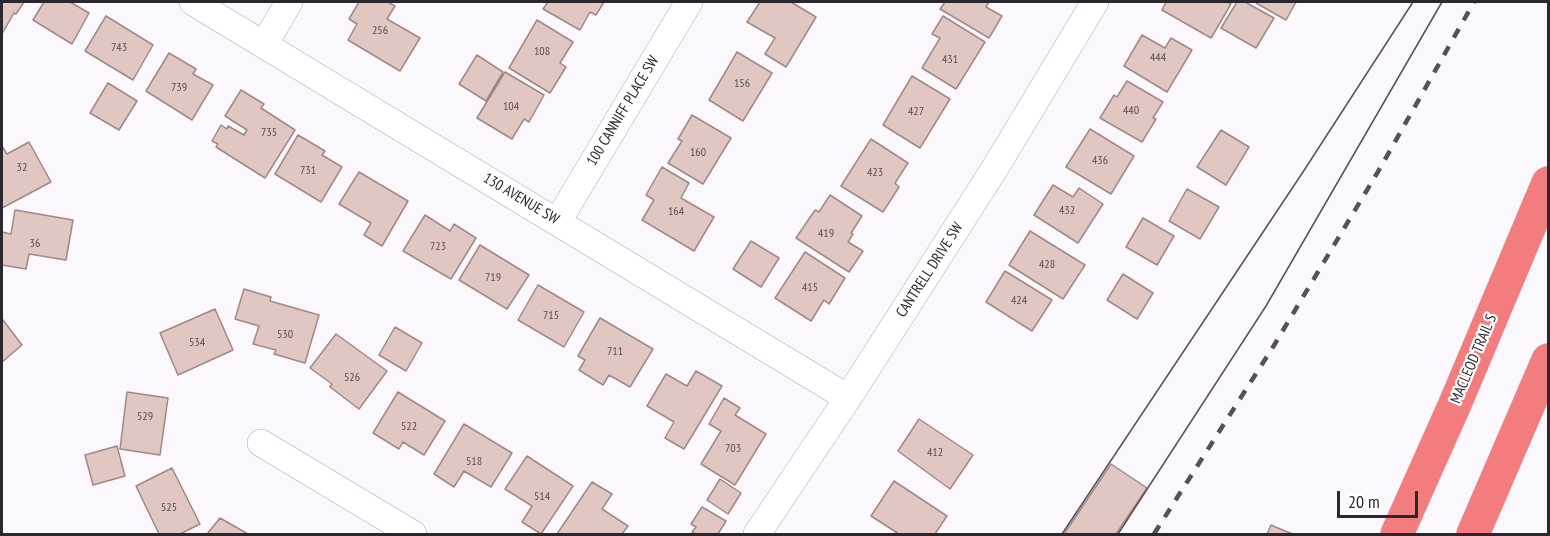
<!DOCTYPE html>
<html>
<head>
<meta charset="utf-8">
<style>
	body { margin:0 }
	#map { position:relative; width:1550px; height:536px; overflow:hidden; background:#faf8fc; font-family:"PT Sans Narrow",sans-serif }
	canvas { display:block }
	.frame { position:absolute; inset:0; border:3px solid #2b272f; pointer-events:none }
	.scale { position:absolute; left:1337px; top:491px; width:81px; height:27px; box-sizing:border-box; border:3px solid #2b272f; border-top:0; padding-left:8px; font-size:18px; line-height:21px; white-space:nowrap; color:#2b272f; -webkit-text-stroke:4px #fff; paint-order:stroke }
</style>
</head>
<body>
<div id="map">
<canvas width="1550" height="536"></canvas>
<div class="frame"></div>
<div class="scale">20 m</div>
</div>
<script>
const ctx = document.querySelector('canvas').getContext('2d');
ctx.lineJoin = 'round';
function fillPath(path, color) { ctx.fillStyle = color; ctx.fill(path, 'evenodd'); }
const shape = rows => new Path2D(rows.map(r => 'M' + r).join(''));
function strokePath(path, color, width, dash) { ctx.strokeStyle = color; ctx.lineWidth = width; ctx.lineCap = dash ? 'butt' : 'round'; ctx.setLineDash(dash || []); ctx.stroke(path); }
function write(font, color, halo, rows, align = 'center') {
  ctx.font = font + ' "PT Sans Narrow",sans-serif'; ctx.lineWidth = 4.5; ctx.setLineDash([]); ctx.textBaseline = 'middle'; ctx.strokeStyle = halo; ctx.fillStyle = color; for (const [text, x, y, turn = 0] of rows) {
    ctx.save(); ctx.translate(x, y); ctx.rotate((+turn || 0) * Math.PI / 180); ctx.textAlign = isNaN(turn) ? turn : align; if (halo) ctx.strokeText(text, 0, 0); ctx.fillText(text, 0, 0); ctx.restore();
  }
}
const building = shape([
	[2,2,24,2,16,14,14,13,2,34,2,2],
	[44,2,70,2,89,13,72,44,33,20,44,2],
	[359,2,388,2,395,6,387,19,420,38,400,71,348,40,357,24,349,19,359,2],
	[548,2,604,2,596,15,590,12,580,30,543,9,548,2],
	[760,2,791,2,816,17,786,67,765,54,775,38,747,22,760,2],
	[945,2,989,2,986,7,1002,16,989,38,940,9,945,2],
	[1166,2,1226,2,1231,4,1211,38,1162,10,1166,2],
	[1237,2,1245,2,1274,18,1256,48,1221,28,1237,2],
	[1256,3,1256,2,1296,2,1286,20,1256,3],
	[106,16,153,45,133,80,85,51,106,16],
	[943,16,985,42,956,89,922,68,940,38,932,34,943,16],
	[537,20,573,42,560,63,566,67,550,93,509,68,537,20],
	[1142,35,1165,48,1171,38,1192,50,1167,92,1124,66,1142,35],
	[737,52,772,73,743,121,709,100,737,52],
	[169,53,196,69,193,74,213,85,192,120,146,91,169,53],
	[477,55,503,72,486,101,459,84,477,55],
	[505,72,544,95,529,122,524,119,512,139,477,118,505,72],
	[912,76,950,99,920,148,883,125,912,76],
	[1127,81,1163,102,1153,118,1156,119,1142,142,1100,118,1114,95,1117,97,1127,81],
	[108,83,137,101,119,130,90,113,108,83],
	[241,90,264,104,261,108,295,130,265,178,216,147,218,144,212,141,221,125,227,129,228,126,244,135,247,130,225,116,241,90],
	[692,115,731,138,703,184,668,163,682,141,678,139,692,115],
	[1090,129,1134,156,1111,194,1066,167,1090,129],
	[1221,130,1249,147,1226,185,1197,167,1221,130],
	[298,135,325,151,322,155,342,167,321,202,275,174,298,135],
	[871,139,908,163,895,183,899,187,883,212,841,186,871,139],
	[29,142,51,182,2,208,2,146,7,154,29,142],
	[662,167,689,183,681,198,714,217,694,251,642,220,654,200,646,195,662,167],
	[359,172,408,201,382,246,364,235,371,223,339,204,359,172],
	[1053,185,1073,197,1079,188,1103,204,1078,243,1034,215,1053,185],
	[1187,189,1219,207,1200,239,1169,221,1187,189],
	[830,195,862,216,851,233,853,234,848,242,863,251,849,272,796,238,815,210,819,212,830,195],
	[15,210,73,220,66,260,29,254,26,269,2,265,2,232,11,234,15,210],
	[425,215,450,231,454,224,476,238,451,279,403,251,425,215],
	[1143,218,1174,236,1157,265,1126,247,1143,218],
	[1030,231,1085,265,1063,299,1009,265,1030,231],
	[751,241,779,258,761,287,733,269,751,241],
	[480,245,529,275,507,309,459,280,480,245],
	[805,252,845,278,829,304,824,300,811,321,775,298,805,252],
	[1005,271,1052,300,1032,331,986,302,1005,271],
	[1123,274,1153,293,1137,319,1107,300,1123,274],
	[538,285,584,312,564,347,518,320,538,285],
	[244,289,271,297,270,301,319,315,305,363,274,354,276,350,253,344,259,326,235,319,244,289],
	[215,309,233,350,178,375,160,333,215,309],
	[600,318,653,349,630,387,609,375,603,385,579,370,585,360,578,356,600,318],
	[3,320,22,345,2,362,2,321,3,320],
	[395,327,422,343,406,371,379,355,395,327],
	[336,334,387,371,359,409,330,387,332,384,310,368,336,334],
	[696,371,722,386,684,449,665,438,674,422,647,406,666,374,687,386,696,371],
	[127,392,168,398,160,455,120,449,127,392],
	[398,392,445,421,424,455,403,442,399,449,373,433,398,392],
	[724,398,740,408,735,415,766,434,735,485,701,464,721,431,709,424,724,398],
	[919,419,973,455,950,489,898,451,919,419],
	[464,424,512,453,491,487,464,471,454,487,434,474,464,424],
	[117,446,125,476,93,485,85,455,117,446],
	[527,456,573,486,541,534,522,522,532,506,505,489,527,456],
	[1111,464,1147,488,1116,534,1064,534,1111,464],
	[172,468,200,524,180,534,159,534,136,486,172,468],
	[720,479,741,493,728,514,707,500,720,479],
	[894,481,947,516,935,534,899,534,871,516,894,481],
	[592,482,612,494,602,509,628,526,622,534,557,534,592,482],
	[702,507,726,521,718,534,696,534,692,532,696,527,691,524,702,507],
	[220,518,248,534,207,534,220,518],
	[1271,525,1285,531,1293,534,1267,534,1271,525]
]);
const minor = shape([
	[193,2,848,398],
	[264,45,289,2],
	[558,221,689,2],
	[261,443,413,534],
	[757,534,848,398,995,168,1095,2]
]);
const motorway = shape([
	[1397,534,1455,404,1548,183],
	[1473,534,1548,360]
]);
const tram = shape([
	[1062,534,1303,172,1413,2],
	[1118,534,1266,306,1442,2]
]);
const rail = shape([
	[1154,534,1273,347,1379,170,1474,2]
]);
const numberNames = [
	["256",380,31],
	["743",119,48],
	["108",542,52],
	["444",1158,58],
	["431",950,60],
	["156",742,84],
	["739",179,88],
	["104",511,107],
	["440",1131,111],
	["427",916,112],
	["735",269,133],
	["160",698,153],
	["436",1100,161],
	["32",22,168],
	["731",308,171],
	["423",875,173],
	["432",1067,211],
	["164",676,212],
	["419",826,234],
	["36",35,244],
	["723",438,247],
	["428",1047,265],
	["719",493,278],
	["415",810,288],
	["424",1019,301],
	["715",551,316],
	["530",285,335],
	["534",197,343],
	["711",615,352],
	["526",352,378],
	["529",145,417],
	["522",409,427],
	["703",733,449],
	["412",935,453],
	["518",474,462],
	["514",542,497],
	["525",169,508]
];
const streetNames = [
	["100 CANNIFF PLACE SW",623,111,-59],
	["130 AVENUE SW",521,199,31],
	["CANTRELL DRIVE SW",930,270,-57],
	["MACLEOD TRAIL S",1474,359,-67]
];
fillPath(building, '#e1c7c2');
strokePath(building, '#a18884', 1.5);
strokePath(minor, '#b0a6ba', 28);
strokePath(motorway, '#d5d4d5', 34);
strokePath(minor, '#fff', 27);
strokePath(motorway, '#f37c7e', 33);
strokePath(tram, '#555158', 1.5);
strokePath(rail, '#555158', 4.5, [10, 10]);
write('12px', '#584f54', null, numberNames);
write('15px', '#2b272f', '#fff', streetNames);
</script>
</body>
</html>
